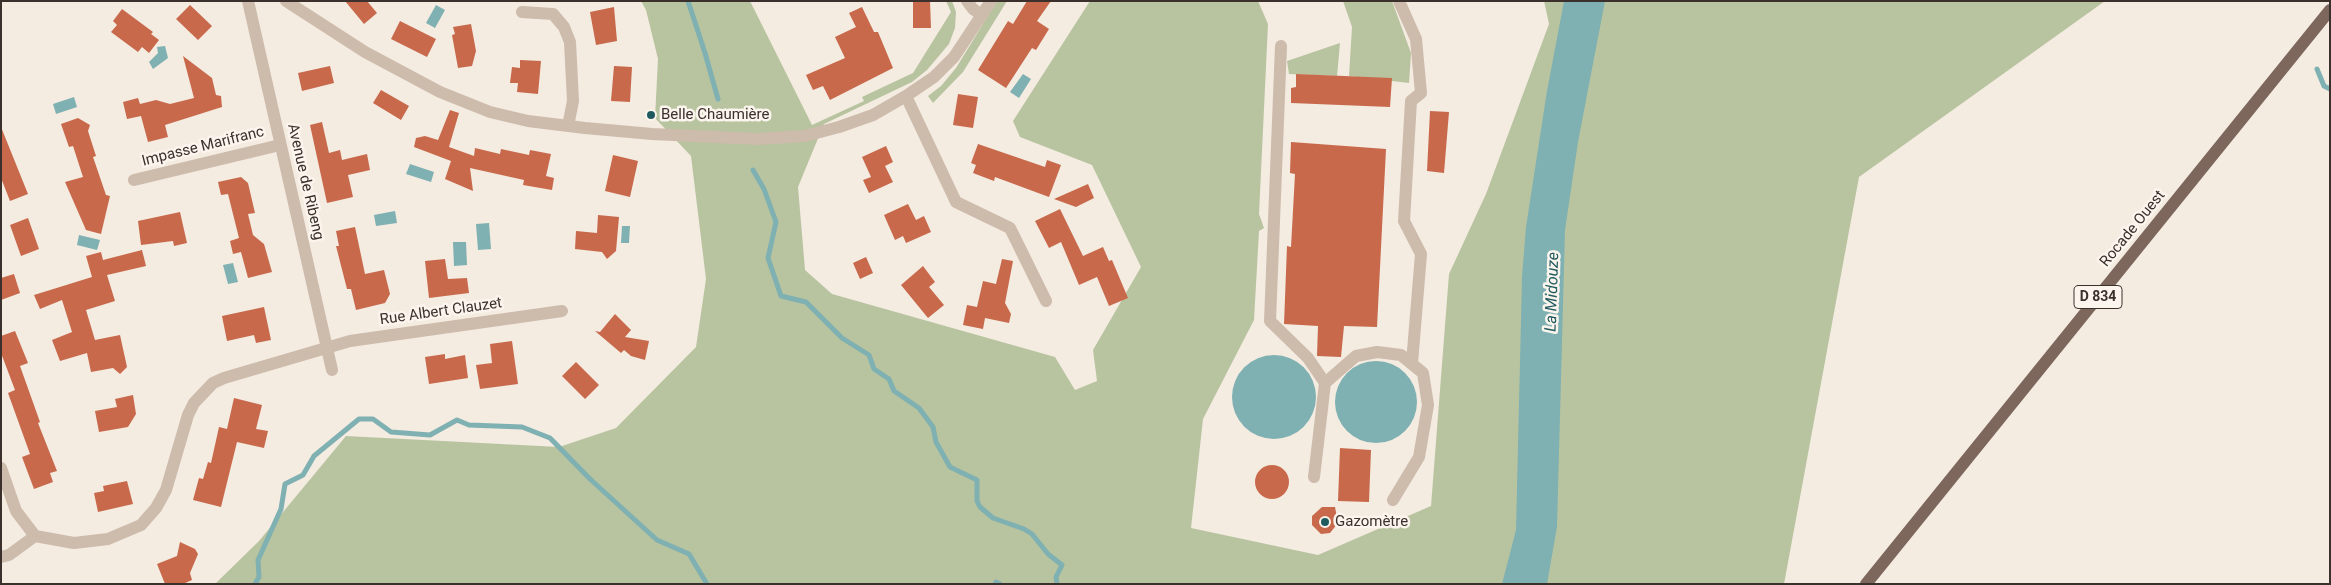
<!DOCTYPE html>
<html>
<head>
<meta charset="utf-8">
<style>
	body { margin:0 }
	#map { position:relative; width:2331px; height:585px; overflow:hidden; background:#f4ebe1; font-family:Roboto,sans-serif }
	canvas { display:block }
	.frame { position:absolute; inset:0; border:2px solid #3b302b; pointer-events:none }
</style>
</head>
<body>
<div id="map">
<canvas width="2331" height="585"></canvas>
<div class="frame"></div>
</div>
<script>
const ctx = document.querySelector('canvas').getContext('2d');
ctx.lineJoin = 'round';
function fillPath(path, color) { ctx.fillStyle = color; ctx.fill(path, 'evenodd'); }
const shape = rows => new Path2D(rows.map(r => 'M' + r).join(''));
function strokePath(path, color, width, dash) { ctx.strokeStyle = color; ctx.lineWidth = width; ctx.lineCap = dash ? 'butt' : 'round'; ctx.setLineDash(dash || []); ctx.stroke(path); }
function write(font, color, halo, rows, align = 'center') {
  ctx.font = font + ' Roboto,sans-serif'; ctx.lineWidth = 5; ctx.setLineDash([]); ctx.textBaseline = 'middle'; ctx.strokeStyle = halo; ctx.fillStyle = color; for (const [text, x, y, turn = 0] of rows) {
    ctx.save(); ctx.translate(x, y); ctx.rotate((+turn || 0) * Math.PI / 180); ctx.textAlign = isNaN(turn) ? turn : align; if (halo) ctx.strokeText(text, 0, 0); ctx.fillText(text, 0, 0); ctx.restore();
  }
}
const green = shape([
	[641,1,750,1,812,125,864,101,862,97,913,73,951,12,946,1,952,1,956,12,955,28,949,44,927,70,912,82,824,124,798,187,805,270,832,294,1055,357,1075,390,1097,381,1093,350,1141,267,1092,165,1020,137,1013,121,1090,1,1258,1,1268,24,1259,214,1264,228,1259,231,1254,320,1203,419,1191,528,1318,555,1431,506,1449,274,1486,194,1549,24,1544,1,2105,1,1859,177,1784,584,215,584,259,541,346,436,559,447,616,428,696,347,706,279,691,156,655,118,658,59,646,10],
	[997,1,1007,1,963,72,933,103,928,96,941,86,956,68],
	[1343,1,1392,1,1411,53,1409,83,1349,76,1352,27],
	[1340,43,1337,76,1289,74,1287,61]
]);
const water = shape([
	[1564,1,1605,1,1578,142,1565,230,1557,527,1547,584,1502,584,1516,530,1522,277,1526,227,1547,91],
	[436,5,445,10,435,28,426,23],
	[165,46,168,58,153,69,149,62,158,53,157,47],
	[1023,74,1031,79,1019,98,1010,92],
	[74,97,77,107,56,114,53,104],
	[410,164,434,172,431,182,406,174],
	[395,211,397,223,376,226,374,215],
	[489,223,491,249,478,250,476,224],
	[622,226,630,226,629,243,621,243],
	[79,235,100,240,97,250,77,245],
	[466,242,467,265,454,266,453,242],
	[233,263,238,282,228,284,223,265],
	'1232 397a42 42 0 1 1 84 0a42 42 0 1 1-84 0Z',
	'1335 402a41 41 0 1 1 82 0a41 41 0 1 1-82 0Z'
]);
const stream = shape([
	[688,1,705,53,718,99],
	[2317,69,2324,86,2330,89],
	[753,170,764,189,776,222,768,258,781,296,806,302,842,338,869,355,874,369,889,379,894,391,919,408,933,427,936,442,950,467,977,480,977,501,980,507,993,518,1024,529,1032,534,1048,554,1062,565,1056,577,1057,584],
	[255,584,259,577,258,560,281,509,285,484,303,475,314,456,359,419,373,419,391,432,430,435,457,420,469,425,522,427,550,438,590,479,657,540,689,554,707,584],
	[995,584,996,582,1000,584]
]);
const building = shape([
	[345,1,367,1,377,13,364,24],
	[913,1,930,1,931,28,913,28],
	[1027,1,1051,1,1037,21,1049,29,1036,50,1032,48,1006,88,978,70,1008,21,1013,24],
	[190,5,212,26,198,40,176,19],
	[614,7,617,41,596,45,590,12],
	[862,7,874,32,878,32,893,68,830,100,823,86,813,90,806,75,845,58,835,37,856,27,849,13],
	[122,9,153,32,151,34,159,40,149,53,142,47,138,52,111,32,117,25,113,21],
	[400,21,436,39,427,57,391,39],
	[471,24,476,51,472,66,458,68,452,35,455,34,453,27],
	[183,56,212,78,216,95,221,96,222,107,165,125,168,137,148,142,141,116,127,119,123,102,138,98,140,104,156,100,170,104,194,98],
	[520,60,541,61,538,94,517,92,518,83,510,83,512,67,520,68],
	[330,66,334,83,302,91,298,73],
	[614,66,632,67,630,102,611,101],
	[1296,74,1392,78,1390,107,1291,103,1291,88,1296,87],
	[381,90,409,106,401,120,373,103],
	[958,94,978,97,973,128,953,125],
	[450,110,459,113,449,147,474,156,475,148,500,154,501,149,529,155,530,150,551,154,546,176,554,178,552,190,523,185,524,180,470,168,473,191,445,179,451,161,414,147,416,138,425,136,438,140],
	[1430,111,1449,112,1444,173,1427,171],
	[78,118,90,125,88,131,96,156,93,157,106,195,110,196,101,234,86,230,65,182,83,177,73,146,69,147,61,124],
	[322,122,329,153,340,150,342,160,367,154,370,170,348,175,353,197,327,203,310,125],
	[1,127,28,194,10,201,1,178],
	[1291,142,1386,149,1377,327,1344,326,1341,357,1317,356,1318,326,1284,324,1287,246,1291,247,1295,174,1290,173],
	[978,144,1045,167,1047,160,1061,165,1049,197,995,177,994,181,973,173,976,165,971,163],
	[886,146,893,162,885,166,893,182,869,193,863,180,871,177,862,157],
	[613,155,638,161,630,197,605,191],
	[241,177,248,183,255,213,248,214,253,235,264,244,272,272,248,278,241,252,233,254,230,241,239,238,228,194,221,195,218,182],
	[1088,184,1094,198,1076,207,1054,199],
	[908,204,916,220,924,216,931,232,906,243,903,236,895,240,884,215],
	[1060,209,1083,256,1103,247,1109,261,1112,260,1128,298,1109,306,1097,277,1079,285,1061,242,1049,248,1035,221],
	[180,212,187,243,174,246,173,241,141,245,138,221],
	[598,215,619,217,616,251,607,259,602,252,575,249,576,231,597,233],
	[28,218,39,249,21,256,10,225],
	[355,227,365,274,384,270,390,294,385,303,356,310,351,289,347,289,336,246,339,246,336,231],
	[142,250,146,266,107,275,115,301,86,310,95,340,120,335,127,367,120,374,113,368,91,372,87,353,60,361,52,340,72,332,62,300,40,309,34,295,92,277,86,256,101,252,103,260],
	[866,257,873,273,860,279,853,263],
	[445,259,448,279,467,278,469,293,429,298,425,261],
	[1002,259,1013,261,1005,303,1011,314,1009,323,985,318,983,329,963,325,967,305,977,307,983,281,996,284],
	[923,266,935,282,929,287,944,305,928,318,901,285],
	[14,274,20,293,1,300,1,278],
	[264,307,271,340,256,343,254,335,227,341,222,316],
	[615,314,631,330,625,337,649,341,645,360,631,356,624,350,621,353,595,331,600,332],
	[15,331,28,363,20,366,40,422,38,423,57,471,50,473,53,482,34,489,22,457,30,454,8,393,15,390,1,353,1,336],
	[512,341,518,384,480,389,476,365,492,363,490,344],
	[445,354,445,359,465,355,468,378,429,384,425,357],
	[576,362,599,385,585,399,562,376],
	[133,395,136,414,128,427,99,432,95,411,117,407,115,399],
	[234,398,262,405,256,429,268,431,264,448,237,442,221,507,193,500,199,478,203,479,208,462,211,463,219,427,227,429],
	[1340,448,1371,450,1369,502,1338,501],
	'1255 482a17 17 0 1 1 34 0a17 17 0 1 1-34 0Z',
	[127,481,133,504,98,512,94,493,104,491,103,486],
	[1322,507,1335,507,1338,523,1330,533,1321,534,1312,525,1312,516],
	[180,542,195,549,198,554,190,573,192,580,183,584,165,584,157,564,177,556]
]);
const minor = shape([
	[248,1,332,370],
	[286,1,365,52,440,92,490,112,528,121,585,128,652,134,758,139,805,136,839,127,873,115,906,96,934,77,954,57,991,1],
	[967,1,973,9,982,15],
	[1399,1,1416,39,1421,93,1411,101,1404,221,1421,254,1412,363],
	[522,12,553,14,564,27,570,42,573,101,568,126],
	[1281,46,1270,321,1308,358,1325,383,1314,477],
	[906,96,956,202,1010,228,1046,301],
	[134,180,280,145],
	[1325,383,1356,356,1377,352,1401,355,1423,373,1428,405,1419,457,1393,500],
	[1,468,16,511,35,536,74,543,108,539,141,525,156,508,166,490,188,415,194,403,213,383,224,378,350,341,562,311],
	[1,557,9,555,35,536]
]);
const major = shape([
	[1866,584,2330,10]
]);
const markers = [
	[651,115,5,"#1f5a5e"],
	[1325,522,5,"#1f5a5e"]
];
const shields = [
	[2098,297,48]
];
const shieldNames = [
	["D 834",2098,297]
];
const poiNames = [
	["Belle Chaumière",661,115],
	["Gazomètre",1335,522]
];
const streetNames = [
	["Impasse Marifranc",203,147,-14],
	["Avenue de Ribeng",305,182,77],
	["Rocade Ouest",2133,229,-51],
	["Rue Albert Clauzet",441,312,-8]
];
const waterNames = [
	["La Midouze",1553,292,-88]
];
fillPath(green, '#b8c4a0');
fillPath(water, '#7fb0b2');
strokePath(stream, '#7fb0b2', 5);
fillPath(building, '#c8694b');
strokePath(minor, '#cdbbac', 12);
strokePath(major, '#7d675c', 12);
for (const [x, y, r, color] of markers) { const dot = new Path2D(); dot.arc(x, y, r, 0, 2 * Math.PI); ctx.fillStyle = color; ctx.fill(dot); strokePath(dot, '#fbf5ee', 2); }
for (const [x, y, w] of shields) { const box = new Path2D(); box.roundRect(x - w / 2, y - 11.5, w, 23, 4); ctx.fillStyle = '#fbf5ee'; ctx.fill(box); strokePath(box, '#3b302b', 1); }
write('bold 14px', '#3b302b', null, shieldNames);
write('15px', '#3b302b', '#fbf5ee', poiNames, 'left');
write('15px', '#3b302b', '#fbf5ee', streetNames);
write('italic 16px', '#1f5a5e', '#fbf5ee', waterNames);
</script>
</body>
</html>
